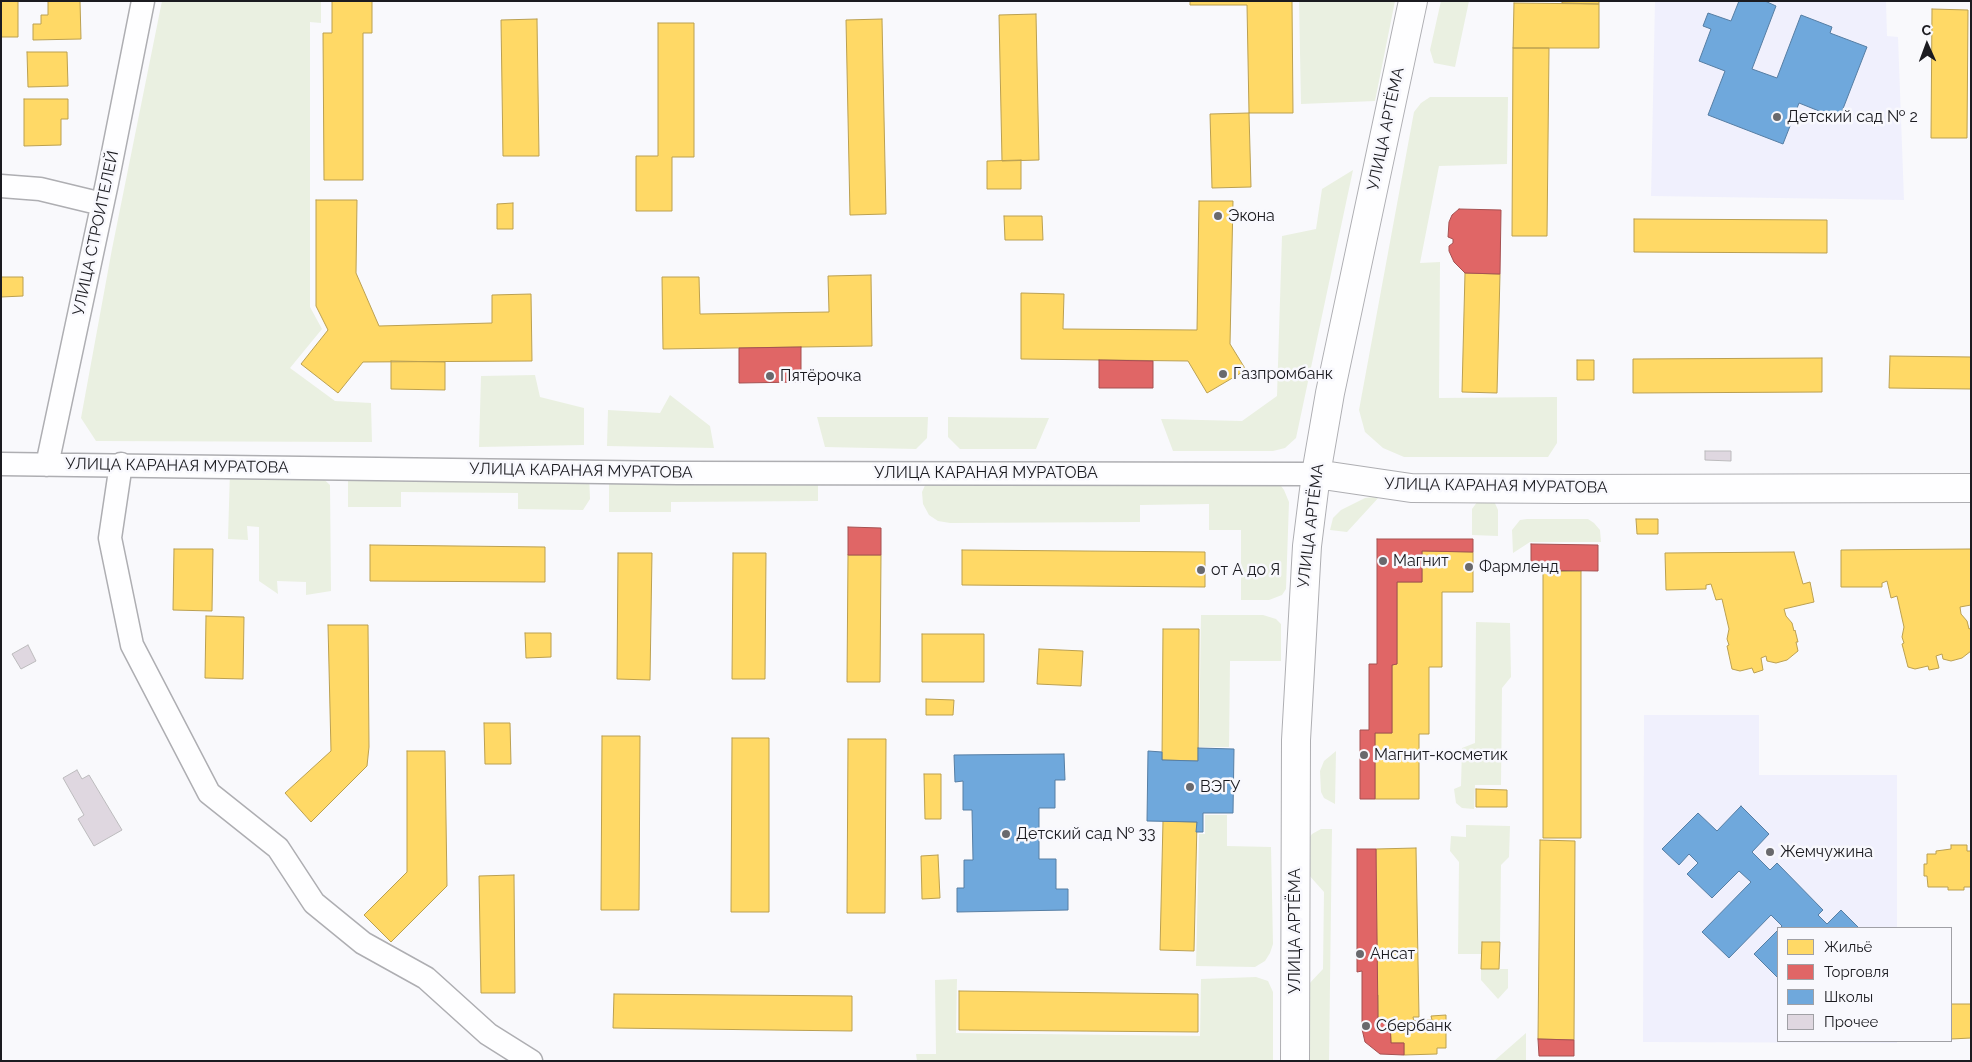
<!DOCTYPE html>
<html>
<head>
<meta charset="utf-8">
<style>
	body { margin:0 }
	#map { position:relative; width:1972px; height:1062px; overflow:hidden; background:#f9f9fc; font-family:Raleway,sans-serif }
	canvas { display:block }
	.frame { position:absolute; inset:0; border:2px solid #1b1b20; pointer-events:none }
	.legend { position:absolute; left:1777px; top:927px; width:175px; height:115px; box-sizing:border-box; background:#f8f8fd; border:1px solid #a0a0a5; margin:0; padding:6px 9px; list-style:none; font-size:15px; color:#1b1b20 }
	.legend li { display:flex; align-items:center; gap:10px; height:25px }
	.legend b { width:25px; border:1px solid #a0a0a5 }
	.north { position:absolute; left:1902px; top:20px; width:50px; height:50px; -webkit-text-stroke:4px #f8f8fd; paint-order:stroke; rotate:358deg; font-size:14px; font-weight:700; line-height:20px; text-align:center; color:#1b1b20 }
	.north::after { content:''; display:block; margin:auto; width:18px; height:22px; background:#1b1b20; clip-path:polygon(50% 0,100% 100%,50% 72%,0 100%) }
</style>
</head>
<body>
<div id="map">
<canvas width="1972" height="1062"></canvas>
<div class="frame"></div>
<ul class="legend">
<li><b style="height:14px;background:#ffd966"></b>Жильё</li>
<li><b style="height:14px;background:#e06666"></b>Торговля</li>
<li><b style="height:14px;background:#6fa8dc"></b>Школы</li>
<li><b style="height:14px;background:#dfd7e0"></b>Прочее</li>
</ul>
<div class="north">С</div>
</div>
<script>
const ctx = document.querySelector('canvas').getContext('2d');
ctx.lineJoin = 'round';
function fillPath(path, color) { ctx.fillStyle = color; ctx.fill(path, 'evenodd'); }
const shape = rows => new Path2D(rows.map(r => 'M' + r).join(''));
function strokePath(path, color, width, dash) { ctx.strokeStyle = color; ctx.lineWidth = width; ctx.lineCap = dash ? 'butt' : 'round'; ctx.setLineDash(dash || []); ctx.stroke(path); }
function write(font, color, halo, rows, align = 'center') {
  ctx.font = font + ' Raleway,sans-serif'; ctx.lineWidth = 5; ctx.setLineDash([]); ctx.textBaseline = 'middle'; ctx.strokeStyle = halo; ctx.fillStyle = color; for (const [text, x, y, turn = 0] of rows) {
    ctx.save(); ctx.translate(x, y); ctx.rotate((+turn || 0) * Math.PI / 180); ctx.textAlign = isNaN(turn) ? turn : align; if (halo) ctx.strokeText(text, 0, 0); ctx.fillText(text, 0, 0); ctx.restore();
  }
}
const built = shape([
	[1655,1,1886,1,1887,36,1898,37,1904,200,1651,196],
	[1644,715,1759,715,1759,775,1897,775,1897,928,1778,928,1778,1041,1897,1041,1897,1043,1643,1042]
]);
const green = shape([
	[162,1,321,1,321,23,310,22,310,307,322,329,290,368,335,401,371,403,372,442,96,441,81,418,112,249],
	[1299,1,1395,1,1375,101,1301,104],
	[1441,1,1469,1,1455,67,1434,63,1430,50],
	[1430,97,1508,97,1507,164,1439,166,1420,263,1440,262,1439,398,1557,397,1557,443,1548,457,1404,457,1383,448,1365,432,1359,410,1414,112,1421,103],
	[1353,170,1296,438,1285,448,1273,451,1173,451,1161,419,1242,421,1277,396,1282,236,1316,229,1322,189],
	[535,375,540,397,584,408,584,445,479,447,481,376],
	[670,395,710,426,714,448,607,446,608,410,660,413],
	[817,417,928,417,927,438,916,449,825,447],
	[948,417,1049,418,1036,449,960,449,948,437],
	[348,469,589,473,590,499,583,510,518,509,518,493,401,492,401,507,348,507],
	[230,470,314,470,330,485,331,591,306,595,306,582,277,581,278,594,259,581,259,527,247,526,248,540,228,539],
	[818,473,818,501,671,502,671,512,609,512,609,474],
	[1278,482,1284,490,1289,502,1286,589,1282,595,1269,600,1241,600,1241,530,1209,530,1209,504,1140,505,1140,522,950,523,938,521,929,515,923,504,922,492,926,483],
	[1483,494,1494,501,1498,510,1498,536,1472,535,1472,509],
	[1380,496,1347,532,1330,530,1333,518,1341,510,1365,498],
	[1527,519,1588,519,1594,523,1600,530,1601,542,1530,542,1513,553,1512,530,1520,520],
	[1201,615,1263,615,1276,619,1281,624,1281,661,1230,661,1229,747,1199,747],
	[1476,622,1510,623,1511,677,1502,688,1501,785,1475,785,1474,809,1462,808,1456,803,1454,789,1461,786,1462,748,1475,743],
	[1336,751,1335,804,1324,798,1321,792,1320,771,1324,761],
	[1205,815,1227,815,1227,846,1271,847,1273,944,1270,953,1265,961,1255,967,1196,966,1199,834,1205,834],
	[1466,825,1510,826,1509,857,1501,865,1500,942,1482,942,1482,954,1458,954,1459,862,1450,851,1451,836,1466,837],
	[1321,829,1332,829,1329,1061,1309,1061,1307,986,1323,969,1324,892,1308,874,1309,838,1312,834],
	[1481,969,1508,969,1508,988,1498,999,1481,980],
	[1256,977,1268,981,1273,992,1273,1061,917,1061,916,1054,936,1054,935,980,957,979,956,1033,1200,1036,1201,979],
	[1526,1032,1526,1061,1494,1061,1526,1033]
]);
const homes = shape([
	[1,1,18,1,18,37,1,37,1,1],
	[48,1,80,1,81,39,33,40,33,24,41,24,41,15,48,15,48,1],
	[332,1,372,1,372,33,363,33,363,180,324,180,323,33,332,33,332,1],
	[1190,1,1292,1,1293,113,1249,113,1247,5,1190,5,1190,1],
	[1562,1,1599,1,1599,4,1562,3,1562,1],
	[1514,3,1599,4,1599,48,1513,48,1514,3],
	[1932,9,1968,10,1967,138,1931,138,1932,9],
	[1036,14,1039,160,1002,161,999,15,1036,14],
	[537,19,539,156,503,156,501,20,537,19],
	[882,19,886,214,850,215,846,20,882,19],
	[658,23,694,23,694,157,672,157,672,211,636,211,636,156,658,156,658,23],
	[1513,48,1549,48,1547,236,1512,236,1513,48],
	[27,52,67,52,68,86,28,87,27,52],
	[24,99,68,99,68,119,61,119,61,145,24,146,24,99],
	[1249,113,1251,187,1212,188,1210,114,1249,113],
	[1021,160,1021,189,987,189,987,161,1021,160],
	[316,200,357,200,356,273,379,326,492,323,492,295,531,294,532,361,363,362,338,393,301,364,328,330,316,306,316,200],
	[1199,201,1233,201,1230,344,1246,370,1207,393,1188,361,1021,359,1021,293,1064,294,1063,329,1197,330,1199,201],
	[513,203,513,229,497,229,497,204,513,203],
	[1004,216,1042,216,1043,240,1005,240,1004,216],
	[1634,219,1827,220,1827,253,1634,252,1634,219],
	[1465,273,1500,274,1497,393,1462,392,1465,273],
	[871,275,872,346,663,349,662,277,699,277,700,314,829,312,828,276,871,275],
	[1,277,23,277,23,296,1,297,1,277],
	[1890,356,1971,357,1971,389,1889,388,1890,356],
	[1822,358,1822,392,1633,393,1633,359,1822,358],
	[1577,360,1594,360,1594,380,1577,380,1577,360],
	[391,361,445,362,445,390,391,389,391,361],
	[1636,519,1658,519,1658,534,1637,534,1636,519],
	[370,545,545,547,545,582,370,581,370,545],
	[174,549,213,549,212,611,173,610,174,549],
	[1971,549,1971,605,1960,607,1961,614,1967,621,1969,629,1971,628,1971,651,1962,658,1951,661,1943,659,1942,654,1936,656,1939,668,1929,670,1928,666,1915,669,1908,667,1902,644,1904,643,1902,637,1904,627,1897,596,1891,598,1887,581,1882,583,1882,587,1841,587,1841,550,1971,549],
	[962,550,1205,552,1205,587,962,585,962,550],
	[1422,551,1473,552,1473,592,1442,592,1442,667,1429,667,1429,734,1419,734,1419,799,1375,799,1375,733,1392,733,1392,665,1397,664,1397,582,1422,582,1422,551],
	[1794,552,1803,584,1810,582,1814,602,1784,609,1786,616,1792,623,1794,631,1795,630,1798,642,1796,642,1798,651,1787,660,1776,663,1767,661,1766,656,1761,658,1763,670,1754,673,1752,668,1740,671,1732,669,1727,646,1729,645,1727,639,1729,629,1722,599,1716,600,1711,584,1706,585,1706,589,1666,590,1665,553,1794,552],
	[618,553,652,553,650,680,617,679,618,553],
	[733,553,766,553,765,679,732,679,733,553],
	[848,555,881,555,880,682,847,682,848,555],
	[1581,571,1581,838,1543,838,1543,572,1581,571],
	[206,616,244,617,243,679,205,678,206,616],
	[328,625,368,625,369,747,367,766,311,822,285,793,331,751,328,625],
	[1163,629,1199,629,1198,761,1162,760,1163,629],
	[525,633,551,633,551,657,526,658,525,633],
	[922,634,984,634,984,682,922,682,922,634],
	[1039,649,1083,651,1081,686,1037,684,1039,649],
	[926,699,954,700,953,715,926,715,926,699],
	[484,723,510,723,511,764,485,764,484,723],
	[602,736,640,736,639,910,601,910,602,736],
	[732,738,769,738,769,912,731,912,732,738],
	[848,739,886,739,885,913,847,913,848,739],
	[407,751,445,751,447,886,391,942,364,915,407,872,407,751],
	[924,774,941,774,941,819,925,819,924,774],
	[1476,789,1507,790,1507,807,1476,807,1476,789],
	[1163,821,1197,822,1194,951,1160,950,1163,821],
	[1540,840,1575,841,1574,1040,1538,1039,1540,840],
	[1951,845,1967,845,1967,851,1971,851,1971,887,1964,887,1964,890,1948,890,1948,887,1928,887,1927,876,1924,876,1924,864,1927,864,1927,854,1936,854,1936,851,1951,849,1951,845],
	[1416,848,1419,1017,1413,1017,1414,1021,1432,1020,1431,1016,1446,1015,1446,1048,1437,1048,1437,1054,1404,1055,1404,1043,1391,1043,1390,1021,1378,1021,1378,995,1368,995,1367,961,1375,960,1374,929,1367,930,1366,891,1375,890,1376,849,1416,848],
	[938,855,940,898,922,899,921,856,938,855],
	[514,875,515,993,481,993,479,876,514,875],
	[1482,942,1500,942,1499,969,1481,969,1482,942],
	[959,991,1198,994,1198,1032,959,1030,959,991],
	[614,994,852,996,852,1031,613,1028,614,994],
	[1951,1004,1971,1004,1971,1038,1951,1039,1951,1004]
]);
const shops = shape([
	[1459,209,1501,210,1500,274,1465,273,1454,262,1449,251,1449,246,1453,243,1453,239,1448,237,1449,222,1452,215,1459,209],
	[801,347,801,382,739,383,739,348,801,347],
	[1099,360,1153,361,1153,388,1099,388,1099,360],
	[848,527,881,528,881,555,848,555,848,527],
	[1377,539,1473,539,1473,552,1422,551,1422,582,1397,582,1397,664,1392,665,1392,733,1375,733,1375,799,1360,799,1360,730,1369,730,1369,664,1377,664,1377,539],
	[1531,544,1598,545,1598,571,1531,570,1531,544],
	[1357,849,1376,849,1378,1021,1390,1021,1391,1043,1404,1043,1404,1055,1380,1054,1365,1042,1362,1029,1362,971,1357,972,1357,849],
	[1538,1039,1574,1040,1574,1056,1539,1056,1538,1039]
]);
const schools = shape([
	[1739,1,1765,1,1776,6,1752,69,1777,78,1801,15,1832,27,1830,33,1867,47,1839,119,1799,103,1783,144,1708,115,1725,71,1699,61,1711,29,1703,26,1708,13,1731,21,1739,1],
	[1198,748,1234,749,1233,813,1203,813,1203,832,1196,832,1197,822,1147,821,1148,751,1162,752,1162,760,1198,761,1198,748],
	[1064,754,1065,780,1055,780,1055,808,1039,808,1039,859,1056,859,1056,889,1068,889,1068,910,957,912,957,888,964,888,964,860,973,860,972,810,963,810,963,781,955,782,954,755,1064,754],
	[1741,806,1769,834,1752,852,1770,870,1777,863,1823,910,1818,915,1827,924,1841,910,1859,928,1780,928,1782,926,1771,915,1729,958,1702,932,1751,882,1739,871,1712,898,1687,874,1698,863,1689,854,1679,865,1662,849,1698,813,1717,831,1741,806],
	[1778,930,1778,978,1754,954,1778,930]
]);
const building = shape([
	[1705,451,1731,451,1731,461,1705,460,1705,451],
	[28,645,36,661,21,669,12,654,28,645],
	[77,770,82,779,89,775,122,830,94,846,78,819,84,815,63,778,77,770]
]);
const minor = shape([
	[1,186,40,189,102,204],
	[1,464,678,473,1316,474],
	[121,464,110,538,132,645,209,793,278,848,314,903,363,943,426,978,488,1034,531,1061],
	[47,465,107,183,143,1]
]);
const major = shape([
	[1316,474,1411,488,1569,489,1971,488],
	[1295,1061,1296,740,1307,546,1316,474,1330,393,1413,1]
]);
const markers = [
	[1777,117,5,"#69696d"],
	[1218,216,5,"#69696d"],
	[1223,374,5,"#69696d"],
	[770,376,5,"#69696d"],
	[1383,561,5,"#69696d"],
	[1469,567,5,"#69696d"],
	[1201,570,5,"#69696d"],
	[1364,755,5,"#69696d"],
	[1190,787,5,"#69696d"],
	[1006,834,5,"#69696d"],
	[1770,852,5,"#69696d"],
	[1360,954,5,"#69696d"],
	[1366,1026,5,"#69696d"]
];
const poiNames = [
	["Детский сад № 2",1787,117],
	["Экона",1228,216],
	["Газпромбанк",1233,374],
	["Пятёрочка",780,376],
	["Магнит",1393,561],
	["Фармленд",1479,567],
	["от А до Я",1211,570],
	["Магнит-косметик",1374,755],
	["ВЭГУ",1200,787],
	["Детский сад № 33",1016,834],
	["Жемчужина",1780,852],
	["Ансат",1370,954],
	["Сбербанк",1376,1026]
];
const streetNames = [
	["УЛИЦА АРТЁМА",1386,129,-78],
	["УЛИЦА СТРОИТЕЛЕЙ",96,233,-78],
	["УЛИЦА КАРАНАЯ МУРАТОВА",177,466,1],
	["УЛИЦА КАРАНАЯ МУРАТОВА",581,471,1],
	["УЛИЦА КАРАНАЯ МУРАТОВА",986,473],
	["УЛИЦА КАРАНАЯ МУРАТОВА",1496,486,1],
	["УЛИЦА АРТЁМА",1311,526,-83],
	["УЛИЦА АРТЁМА",1295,931,-90]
];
fillPath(built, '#f0f0fd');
fillPath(green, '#eaf0e1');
fillPath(homes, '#ffd966');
strokePath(homes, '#bba051', 1);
fillPath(shops, '#e06666');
strokePath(shops, '#a55051', 1);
fillPath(schools, '#6fa8dc');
strokePath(schools, '#567ea4', 1);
fillPath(building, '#dfd7e0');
strokePath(building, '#bcbbbd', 1);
strokePath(minor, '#aeaeb2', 25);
strokePath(major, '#aeaeb2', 30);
strokePath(minor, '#fefeff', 22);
strokePath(major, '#fefeff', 28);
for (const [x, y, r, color] of markers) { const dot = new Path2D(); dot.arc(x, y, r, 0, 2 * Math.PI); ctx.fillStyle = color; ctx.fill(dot); strokePath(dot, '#f8f8fd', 2); }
write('16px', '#1b1b20', '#f8f8fd', poiNames, 'left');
write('16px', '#1b1b20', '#f8f8fd', streetNames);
</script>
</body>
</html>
